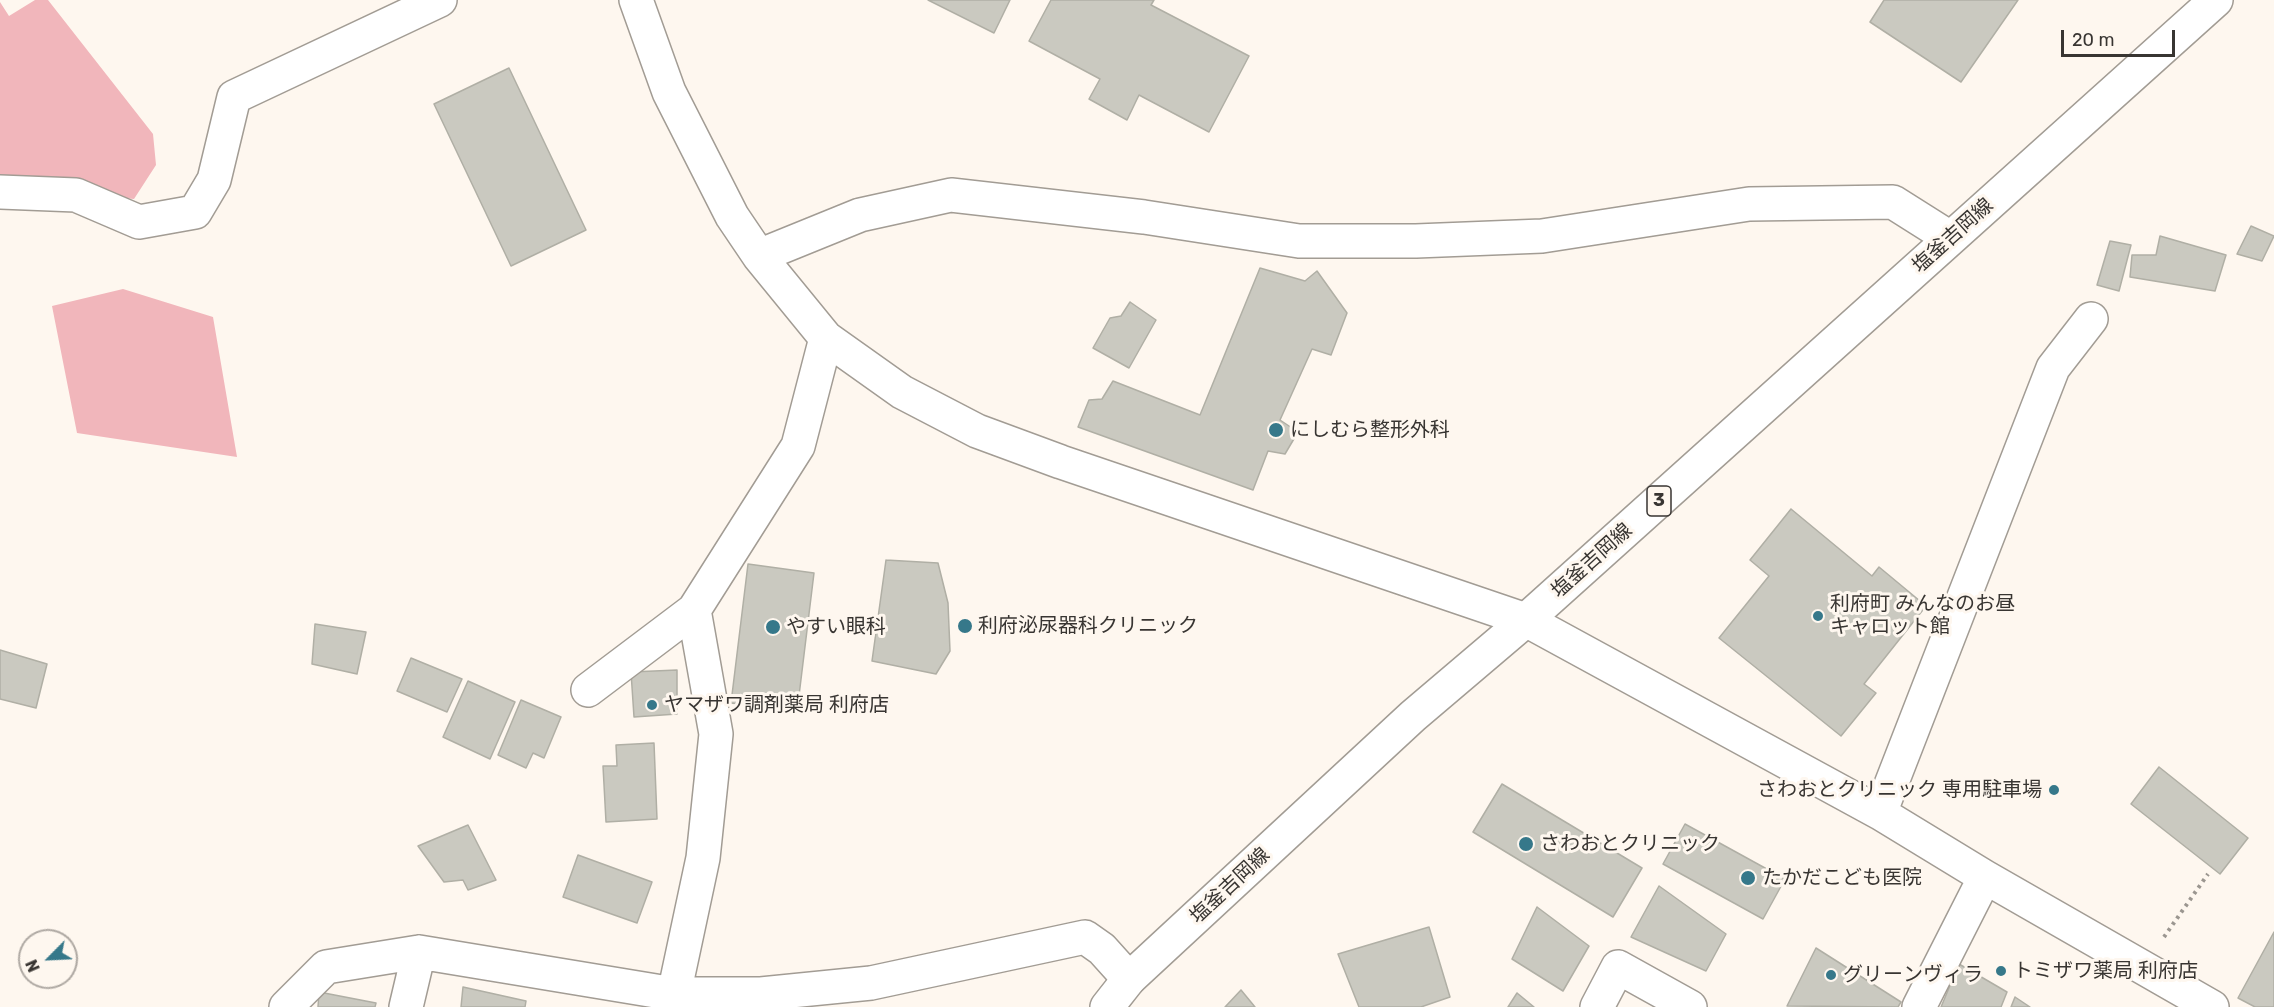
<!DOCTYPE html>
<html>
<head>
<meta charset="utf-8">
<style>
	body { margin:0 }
	#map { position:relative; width:2274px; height:1007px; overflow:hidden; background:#fef7ef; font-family:Rubik,sans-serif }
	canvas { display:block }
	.north { position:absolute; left:18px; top:929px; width:60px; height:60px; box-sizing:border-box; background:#fef7ef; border:2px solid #afa9a3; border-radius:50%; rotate:246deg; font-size:16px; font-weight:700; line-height:24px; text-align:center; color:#383532 }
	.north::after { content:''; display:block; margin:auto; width:21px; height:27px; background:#36788a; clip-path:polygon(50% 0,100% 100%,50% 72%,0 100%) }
	.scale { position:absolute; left:2061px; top:30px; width:114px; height:27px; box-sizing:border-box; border:3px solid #383532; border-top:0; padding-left:8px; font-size:18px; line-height:21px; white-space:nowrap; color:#383532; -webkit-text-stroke:4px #fef7ef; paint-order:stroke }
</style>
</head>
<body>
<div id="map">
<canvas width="2274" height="1007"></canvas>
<div class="north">N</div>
<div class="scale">20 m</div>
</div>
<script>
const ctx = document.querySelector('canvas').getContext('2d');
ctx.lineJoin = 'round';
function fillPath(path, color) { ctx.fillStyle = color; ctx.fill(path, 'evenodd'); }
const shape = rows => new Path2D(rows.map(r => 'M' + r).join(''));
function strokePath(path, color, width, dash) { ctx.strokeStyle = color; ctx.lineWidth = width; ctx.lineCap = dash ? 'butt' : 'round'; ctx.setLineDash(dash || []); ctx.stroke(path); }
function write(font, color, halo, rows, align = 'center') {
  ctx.font = font + ' Rubik,"Noto Sans JP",sans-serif'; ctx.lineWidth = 6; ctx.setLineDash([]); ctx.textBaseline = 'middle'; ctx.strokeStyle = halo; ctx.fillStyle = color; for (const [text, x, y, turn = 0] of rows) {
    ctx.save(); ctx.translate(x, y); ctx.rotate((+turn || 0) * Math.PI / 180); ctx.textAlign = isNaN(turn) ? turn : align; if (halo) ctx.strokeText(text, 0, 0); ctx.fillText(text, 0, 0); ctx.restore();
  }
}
const green = shape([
	[35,0,48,0,153,134,156,165,134,199,0,186,0,2,9,16],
	[123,289,213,317,237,457,77,433,52,306]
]);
const building = shape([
	[928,0,1010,0,994,33,928,0],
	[1051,0,1154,0,1151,5,1249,56,1209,132,1139,95,1127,120,1089,99,1100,79,1029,41,1051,0],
	[1884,0,2018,0,1961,82,1870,22,1884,0],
	[509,68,586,230,511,266,434,104,509,68],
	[2251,226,2274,236,2262,261,2237,254,2251,226],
	[2160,236,2226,255,2215,291,2130,277,2132,255,2156,255,2160,236],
	[2110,241,2131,245,2119,291,2097,285,2110,241],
	[1260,268,1305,281,1317,271,1347,313,1331,355,1312,349,1280,420,1298,432,1285,454,1268,451,1253,490,1078,427,1089,400,1102,399,1113,381,1200,415,1260,268],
	[1130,302,1156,320,1129,368,1093,348,1110,318,1121,316,1130,302],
	[1791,509,1872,576,1879,567,1926,606,1864,684,1876,693,1841,736,1719,638,1769,576,1750,560,1791,509],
	[886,560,938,563,948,603,950,651,936,674,872,661,886,560],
	[748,564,814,573,797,712,731,703,748,564],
	[315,624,366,632,357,674,312,664,315,624],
	[0,650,47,664,36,708,0,699,0,650],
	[411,658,462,679,447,712,397,691,411,658],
	[677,670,677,714,634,717,631,672,677,670],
	[468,681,515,702,490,759,443,737,468,681],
	[521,700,561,717,544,758,533,753,526,768,498,755,521,700],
	[654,743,657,819,606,822,603,766,617,766,616,745,654,743],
	[2159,767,2248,838,2220,874,2131,804,2159,767],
	[1502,784,1642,868,1613,917,1473,832,1502,784],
	[1685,824,1785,879,1763,919,1663,864,1685,824],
	[468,825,496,880,468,890,463,880,444,882,418,846,468,825],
	[578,855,652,882,637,923,563,897,578,855],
	[1659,886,1726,934,1706,971,1631,937,1659,886],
	[1537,907,1589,946,1563,991,1512,959,1537,907],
	[1429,927,1450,997,1421,1007,1359,1007,1338,954,1429,927],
	[2274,932,2274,1007,2255,1007,2238,998,2274,932],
	[1816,948,1901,1002,1898,1007,1787,1006,1816,948],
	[1959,964,2007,992,2001,1007,1941,1007,1959,964],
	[463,987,526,1001,525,1007,461,1007,463,987],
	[1241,990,1255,1007,1225,1007,1241,990],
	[319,992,376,1003,375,1007,318,1007,319,992],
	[1517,993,1534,1007,1508,1007,1517,993],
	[2015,997,2030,1007,2011,1007,2015,997]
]);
const path = shape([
	[2164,937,2208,874]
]);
const minor = shape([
	[636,0,669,92,732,216,759,256,826,338,902,392,977,431,1061,462,1526,620,1880,813,1985,877,2212,1007],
	[0,192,76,195,139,222,195,212,214,180,234,97,440,0],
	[759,256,860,215,951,195,1144,217,1299,241,1416,241,1542,236,1749,204,1893,202,1950,238],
	[588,690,694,610,798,446,826,338],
	[1880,813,2053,368,2091,319],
	[674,994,703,858,716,734,694,610],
	[286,1007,326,967,419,952,674,994,761,994,871,983,1085,937,1102,949,1129,979],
	[406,1007,419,952],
	[1597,1007,1618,967,1690,1007],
	[1919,1007,1985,877]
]);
const major = shape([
	[1107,1007,1129,979,1413,716,1526,620,2216,0]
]);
const markers = [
	[1276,430,8,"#36788a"],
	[1818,616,6,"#36788a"],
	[965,626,8,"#36788a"],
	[773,627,8,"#36788a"],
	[652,705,6,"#36788a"],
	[2054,790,6,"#36788a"],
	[1526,844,8,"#36788a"],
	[1748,878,8,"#36788a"],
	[2001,971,6,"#36788a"],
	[1831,975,6,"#36788a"]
];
const shields = [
	[1659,501,24]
];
const shieldNames = [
	["3",1659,501]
];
const streetNames = [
	["塩釜吉岡線",1953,236,-42],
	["塩釜吉岡線",1592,561,-42],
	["塩釜吉岡線",1230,886,-43]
];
const poiNames = [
	["にしむら整形外科",1290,430],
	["利府町 みんなのお昼",1830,604],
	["キャロット館",1830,627],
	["利府泌尿器科クリニック",978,626],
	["やすい眼科",786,627],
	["ヤマザワ調剤薬局 利府店",664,705],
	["さわおとクリニック 専用駐車場",2042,790,"right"],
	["さわおとクリニック",1540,844],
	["たかだこども医院",1762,878],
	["トミザワ薬局 利府店",2013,971],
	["グリーンヴィラ",1843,975]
];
fillPath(green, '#f1b6bb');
fillPath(building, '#cac9c0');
strokePath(building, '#b0afa5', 1.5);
strokePath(minor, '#a29c94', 36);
strokePath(major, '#a29c94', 36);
strokePath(path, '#9b9690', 4, [3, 4.5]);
strokePath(minor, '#fff', 33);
strokePath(major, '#fff', 33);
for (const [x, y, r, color] of markers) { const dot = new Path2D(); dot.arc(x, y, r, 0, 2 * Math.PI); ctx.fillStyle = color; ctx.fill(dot); strokePath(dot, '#fef7ef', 2); }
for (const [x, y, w] of shields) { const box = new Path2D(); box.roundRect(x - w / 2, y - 15, w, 30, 4.5); ctx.fillStyle = '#fef7ef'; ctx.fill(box); strokePath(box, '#383532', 1.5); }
write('bold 18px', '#383532', null, shieldNames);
write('20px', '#383532', '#fef7ef', streetNames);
write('20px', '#383532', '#fef7ef', poiNames, 'left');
</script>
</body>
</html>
